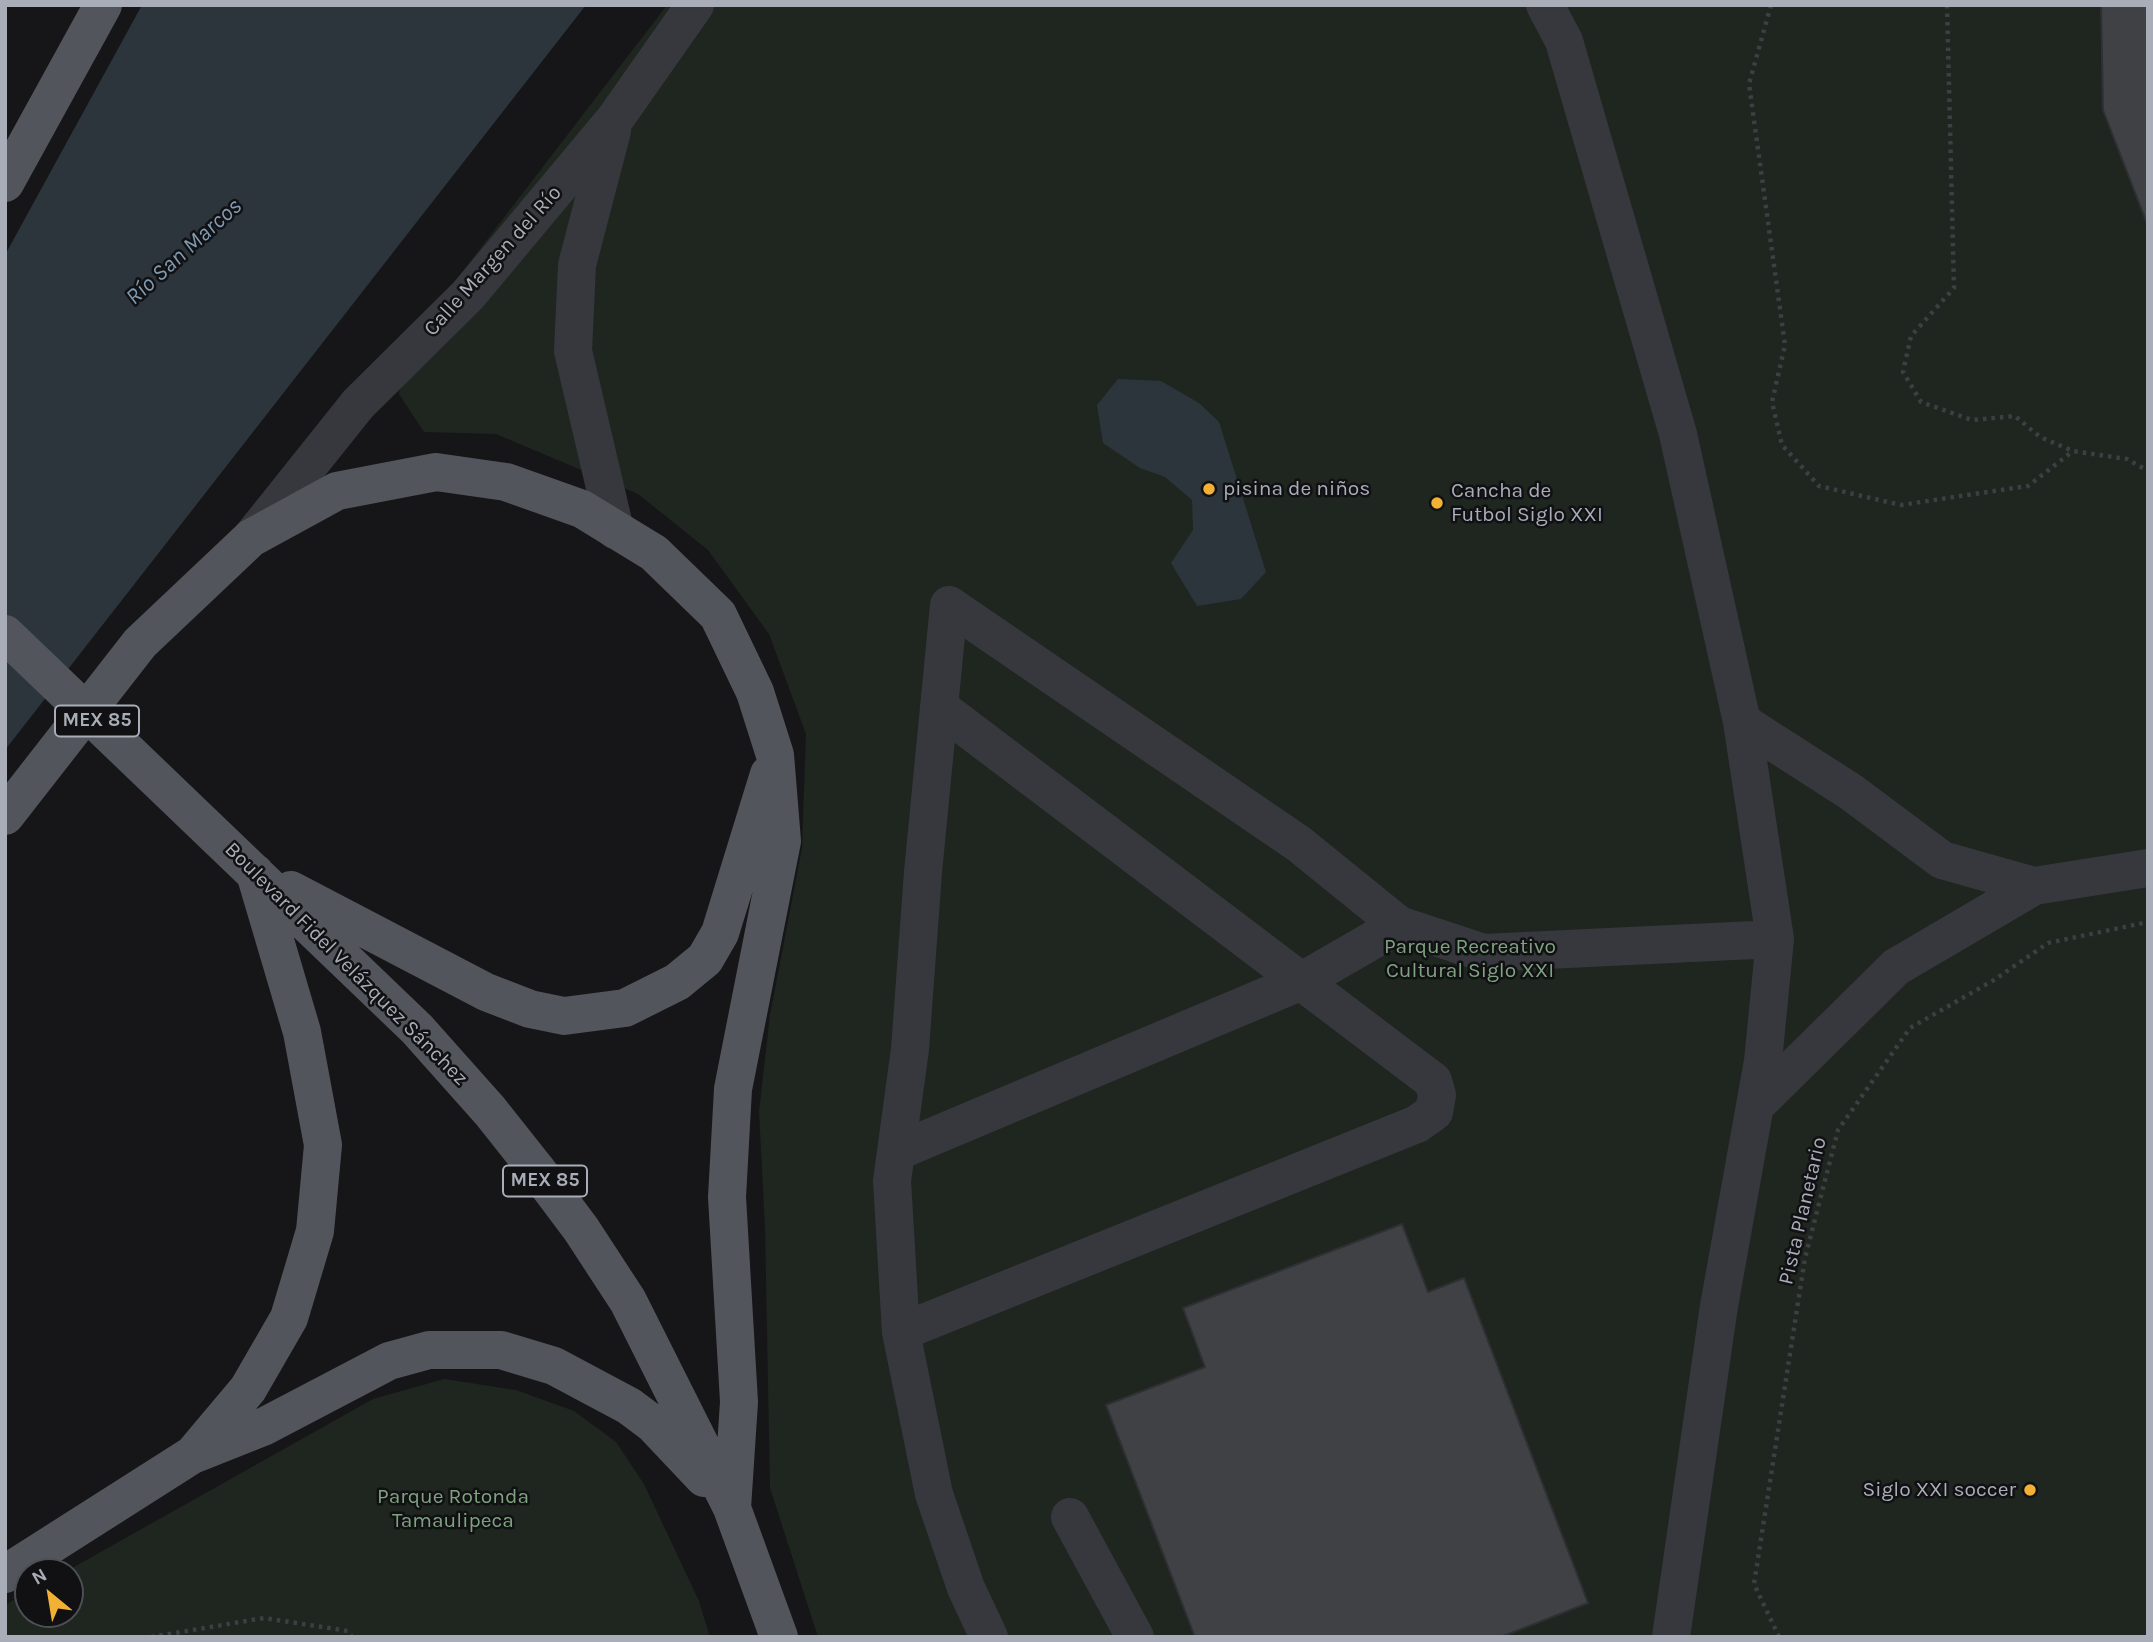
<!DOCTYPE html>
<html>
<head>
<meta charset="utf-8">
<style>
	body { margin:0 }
	#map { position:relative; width:2153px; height:1642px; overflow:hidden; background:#161618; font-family:Karla,sans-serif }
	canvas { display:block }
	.frame { position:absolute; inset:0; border:7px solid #a8adb8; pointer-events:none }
	.north { position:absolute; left:14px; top:1558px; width:70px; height:70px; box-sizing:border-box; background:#111113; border:2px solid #4d4f55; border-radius:50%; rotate:330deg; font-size:19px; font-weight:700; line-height:28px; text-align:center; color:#a8adb8 }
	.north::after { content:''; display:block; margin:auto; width:24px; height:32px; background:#f2b134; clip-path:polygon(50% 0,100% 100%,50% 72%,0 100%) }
</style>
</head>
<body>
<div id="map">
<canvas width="2153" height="1642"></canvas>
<div class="frame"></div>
<div class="north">N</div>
</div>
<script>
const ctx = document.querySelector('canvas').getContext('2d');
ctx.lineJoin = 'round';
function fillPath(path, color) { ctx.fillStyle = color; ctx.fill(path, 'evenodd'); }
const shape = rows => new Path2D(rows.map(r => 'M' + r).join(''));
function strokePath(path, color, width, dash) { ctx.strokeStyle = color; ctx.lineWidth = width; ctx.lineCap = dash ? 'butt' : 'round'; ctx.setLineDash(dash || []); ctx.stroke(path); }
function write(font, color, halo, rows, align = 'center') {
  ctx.font = font + ' Karla,sans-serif'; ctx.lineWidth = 5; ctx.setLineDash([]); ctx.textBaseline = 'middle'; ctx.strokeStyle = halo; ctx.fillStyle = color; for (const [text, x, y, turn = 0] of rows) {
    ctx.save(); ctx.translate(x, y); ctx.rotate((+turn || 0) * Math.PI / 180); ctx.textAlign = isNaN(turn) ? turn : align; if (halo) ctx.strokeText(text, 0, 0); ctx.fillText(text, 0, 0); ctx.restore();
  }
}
const green = shape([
	[667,5,2148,5,2148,1637,818,1637,770,1488,765,1228,759,1111,770,1015,802,848,806,734,769,634,708,550,638,494,496,434,424,432,399,394,407,344],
	[444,1379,516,1390,574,1411,616,1442,644,1484,699,1601,710,1637,5,1637,5,1605,28,1592,28,1614,70,1614,70,1572,65,1572,373,1399]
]);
const water = shape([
	[142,5,586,5,5,750,5,255],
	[1118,379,1161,381,1199,403,1219,422,1266,572,1241,599,1197,606,1171,563,1193,530,1192,500,1165,477,1140,468,1103,443,1097,405]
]);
const building = shape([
	[2101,5,2148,5,2148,226,2103,110,2101,5],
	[1402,1224,1428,1292,1464,1278,1588,1603,1501,1637,1195,1637,1106,1405,1205,1367,1183,1308,1402,1224]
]);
const path = shape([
	[1771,5,1749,84,1785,345,1772,402,1782,445,1819,486,1901,505,2028,486,2073,451],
	[1947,5,1954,288,1911,336,1903,372,1921,402,1972,420,2015,416,2040,437,2073,451,2127,459,2148,471],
	[151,1637,264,1618,348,1631,352,1637],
	[1779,1637,1754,1584,1805,1258,1838,1130,1910,1028,1994,980,2048,943,2148,922]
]);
const minor = shape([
	[1545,5,1564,41,1678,434,1742,722,1775,939],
	[612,131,577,265,573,351,615,530],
	[251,538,358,404,468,295,615,119,695,5],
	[1742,722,1851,792,1942,860,2034,886],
	[1755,1106,1896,967,2034,886,2148,868],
	[896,1152,1302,981,1399,925],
	[901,1332,1417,1124,1434,1112,1437,1095,1433,1081,939,707],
	[1070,1517,1135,1637],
	[989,1637,966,1588,934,1494,901,1332,892,1181,910,1049,923,872,949,605,1299,844,1399,925,1484,953,1775,939,1763,1061,1719,1306,1671,1637]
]);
const major = shape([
	[5,183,103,5],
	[5,634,417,1029,490,1111,536,1169,581,1229,628,1301,732,1508,779,1637],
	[5,816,140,643,251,538,337,491,436,472,506,482,582,509,654,553,718,615,755,692,775,755,782,841,733,1089,727,1197,739,1402,732,1508],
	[291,890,486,992,530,1009,564,1016,625,1008,677,982,705,959,720,933,769,774],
	[195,1452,248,1389,289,1318,315,1231,323,1145,302,1032,255,873],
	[5,1574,192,1455,265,1426,389,1361,429,1350,501,1350,554,1366,629,1406,653,1424,704,1478]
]);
const markers = [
	[1209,489,7,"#f2b134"],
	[1437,503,7,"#f2b134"],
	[2030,1490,7,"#f2b134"]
];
const shields = [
	[97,721,84],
	[545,1181,84]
];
const shieldNames = [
	["MEX 85",97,721],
	["MEX 85",545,1181]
];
const streetNames = [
	["Calle Margen del Río",493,261,-48],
	["Boulevard Fidel Velázquez Sánchez",346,964,45],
	["Pista Planetario",1803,1211,-77]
];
const poiNames = [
	["pisina de niños",1223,489],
	["Cancha de",1451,491],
	["Futbol Siglo XXI",1451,515],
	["Siglo XXI soccer",2016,1490,"right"]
];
const parkNames = [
	["Parque Recreativo",1470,947],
	["Cultural Siglo XXI",1470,971],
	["Parque Rotonda",453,1497],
	["Tamaulipeca",453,1521]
];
const waterNames = [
	["Río San Marcos",184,252,-42]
];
fillPath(green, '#1e261f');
fillPath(water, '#2c353c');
fillPath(building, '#404145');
strokePath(building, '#303034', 2);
strokePath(path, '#3d3f44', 4.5, [3.5, 5]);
strokePath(minor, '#37383d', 38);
strokePath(major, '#53555c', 38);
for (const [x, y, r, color] of markers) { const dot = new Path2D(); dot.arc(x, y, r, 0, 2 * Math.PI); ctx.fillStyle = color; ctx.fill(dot); strokePath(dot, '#111113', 2.5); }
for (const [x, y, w] of shields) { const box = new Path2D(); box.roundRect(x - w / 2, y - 15.5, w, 31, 5); ctx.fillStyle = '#111113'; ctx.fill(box); strokePath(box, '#a8adb8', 2); }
write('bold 19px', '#a8adb8', null, shieldNames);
write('21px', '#a8adb8', '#111113', streetNames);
write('21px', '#a8adb8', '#111113', poiNames, 'left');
write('21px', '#7fa381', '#111113', parkNames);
write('italic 23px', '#7f9bb3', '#111113', waterNames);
</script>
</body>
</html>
